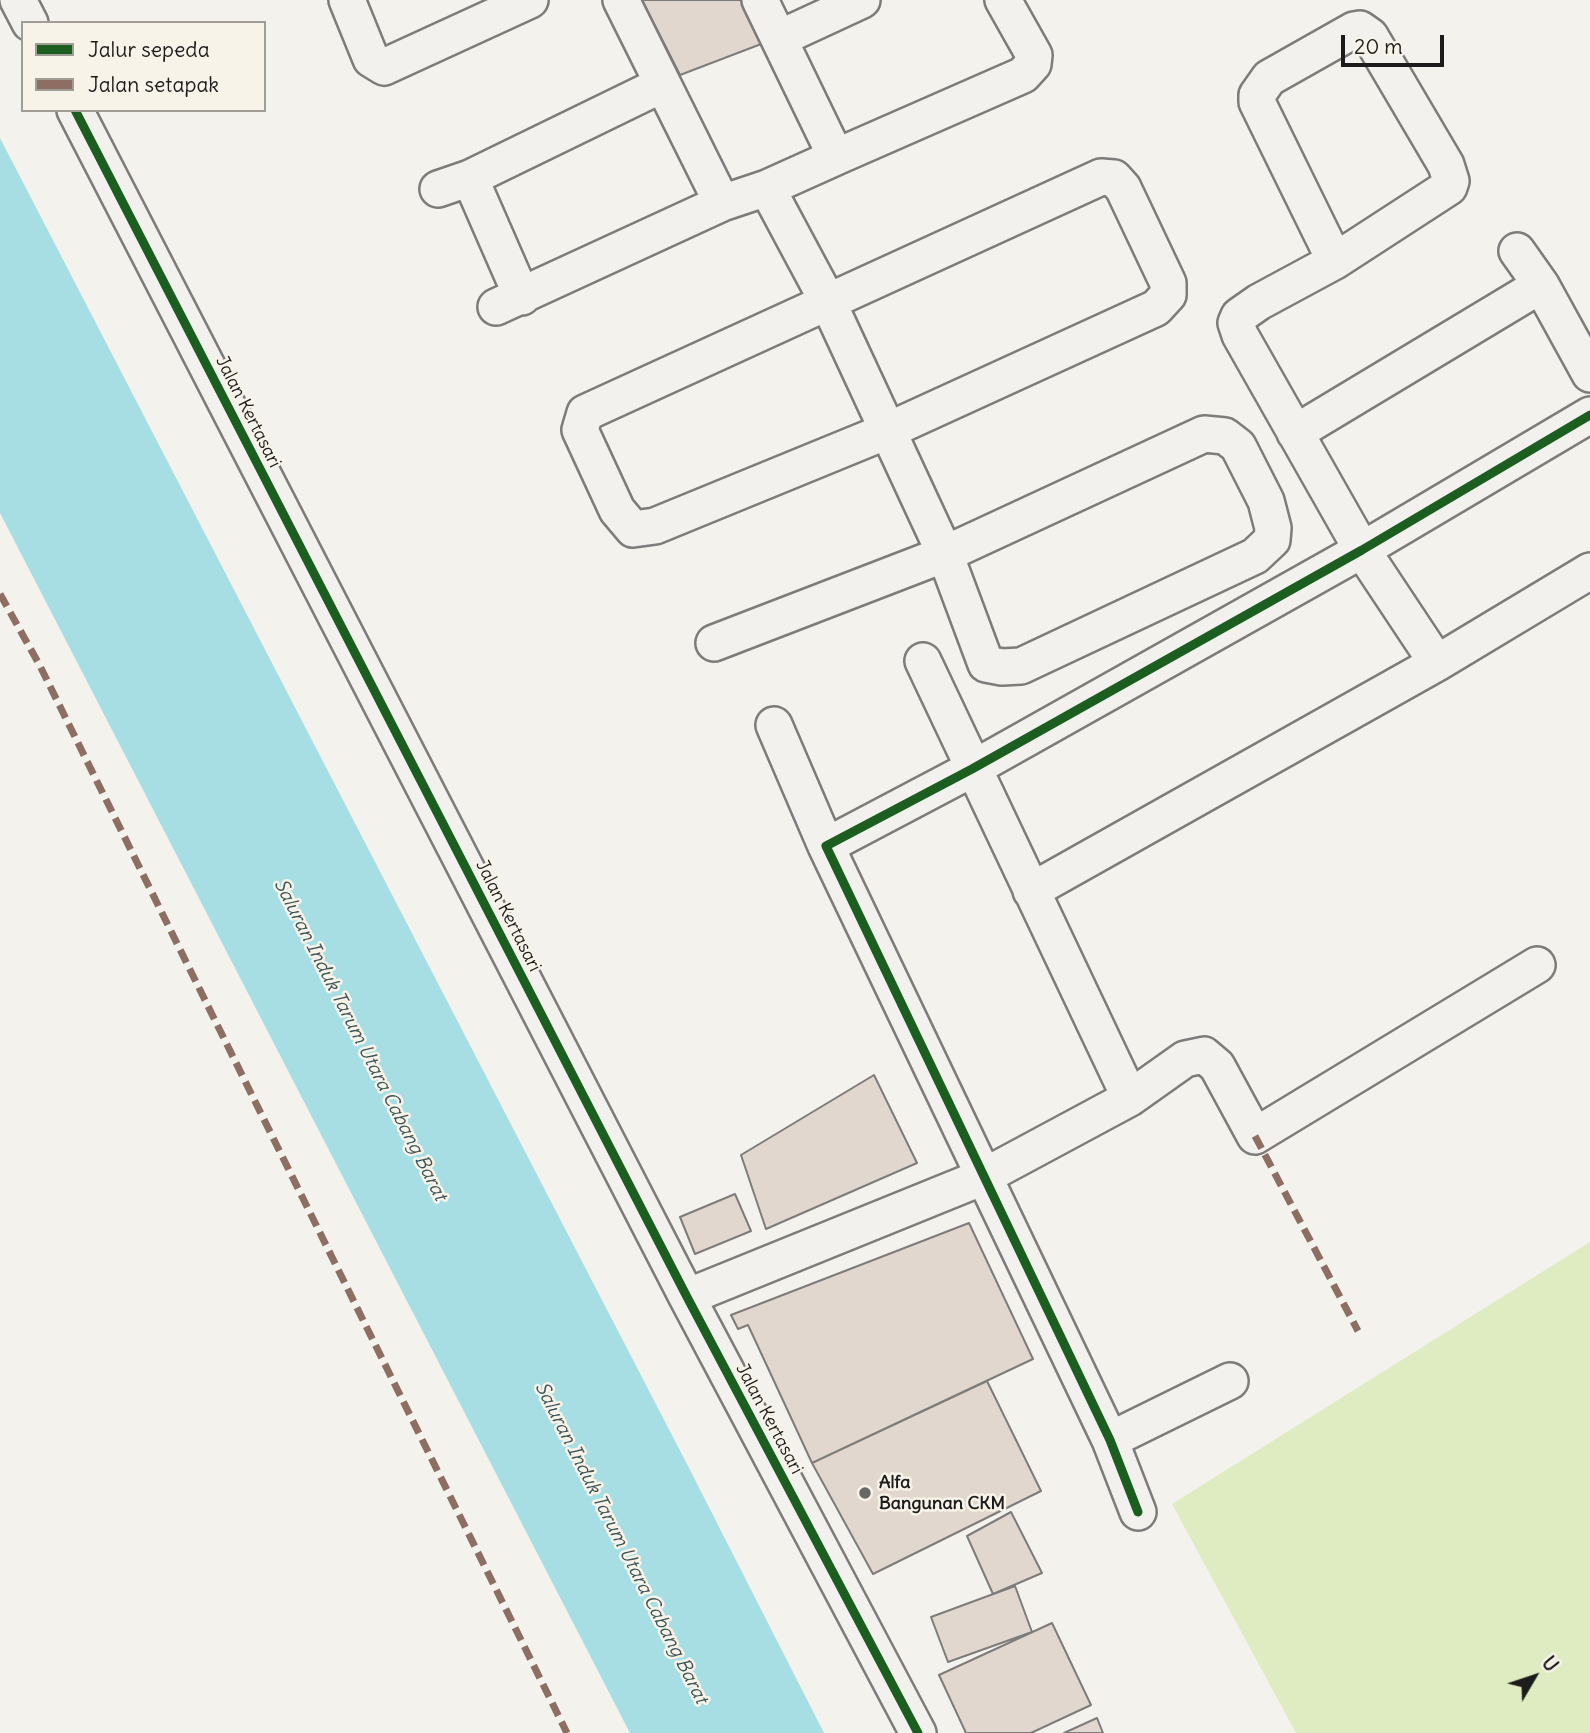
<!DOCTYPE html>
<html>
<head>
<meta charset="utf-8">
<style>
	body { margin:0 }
	#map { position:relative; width:1590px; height:1733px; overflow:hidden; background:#f4f2ec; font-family:Delius,sans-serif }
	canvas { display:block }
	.legend { position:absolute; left:21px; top:21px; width:245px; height:91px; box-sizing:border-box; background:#f7f3e8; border:2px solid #9f9d96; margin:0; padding:9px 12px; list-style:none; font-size:21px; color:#1c1c1c }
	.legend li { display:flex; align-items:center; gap:14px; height:35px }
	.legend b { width:35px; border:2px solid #9f9d96 }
	.north { position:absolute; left:1499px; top:1642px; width:70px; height:70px; -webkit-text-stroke:5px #f7f3e8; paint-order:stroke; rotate:51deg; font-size:19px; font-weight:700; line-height:28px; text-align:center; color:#1c1c1c }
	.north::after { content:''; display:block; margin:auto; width:24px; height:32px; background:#1c1c1c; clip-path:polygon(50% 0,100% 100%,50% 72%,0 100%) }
	.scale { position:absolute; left:1341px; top:35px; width:103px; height:32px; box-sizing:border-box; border:4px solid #1c1c1c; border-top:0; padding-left:9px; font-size:21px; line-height:24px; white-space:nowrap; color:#1c1c1c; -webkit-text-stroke:5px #f7f3e8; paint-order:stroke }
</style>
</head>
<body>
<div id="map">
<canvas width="1590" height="1733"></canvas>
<ul class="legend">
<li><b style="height:9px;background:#1b5e20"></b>Jalur sepeda</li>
<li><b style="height:9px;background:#8d6e63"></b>Jalan setapak</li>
</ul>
<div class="north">U</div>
<div class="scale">20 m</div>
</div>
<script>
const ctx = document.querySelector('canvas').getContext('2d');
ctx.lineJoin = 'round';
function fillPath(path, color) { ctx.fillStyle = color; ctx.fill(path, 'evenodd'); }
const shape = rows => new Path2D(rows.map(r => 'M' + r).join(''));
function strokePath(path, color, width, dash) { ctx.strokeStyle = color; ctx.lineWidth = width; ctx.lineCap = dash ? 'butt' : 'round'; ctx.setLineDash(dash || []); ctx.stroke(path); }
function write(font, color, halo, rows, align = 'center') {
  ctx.font = font + ' Delius,sans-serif'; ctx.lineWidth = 5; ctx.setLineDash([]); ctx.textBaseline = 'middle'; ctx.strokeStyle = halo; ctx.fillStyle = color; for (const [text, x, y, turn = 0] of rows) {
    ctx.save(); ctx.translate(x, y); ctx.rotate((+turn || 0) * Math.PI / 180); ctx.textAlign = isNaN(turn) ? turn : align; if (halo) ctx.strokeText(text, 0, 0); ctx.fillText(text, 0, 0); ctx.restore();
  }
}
const green = shape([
	[1590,1242,1590,1733,1296,1733,1172,1504]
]);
const water = shape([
	[0,138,689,1468,824,1733,630,1733,0,513]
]);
const building = shape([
	[642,0,749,0,769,41,680,75,642,0],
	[874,1075,917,1163,766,1229,741,1155,874,1075],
	[735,1194,751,1231,695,1254,680,1217,735,1194],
	[969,1223,1033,1359,812,1463,748,1325,738,1329,731,1315,969,1223],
	[987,1381,1041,1491,873,1574,812,1463,987,1381],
	[1011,1512,1042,1573,993,1594,967,1536,1011,1512],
	[1015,1586,1032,1632,948,1662,931,1617,1015,1586],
	[1052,1623,1091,1705,1031,1733,966,1733,939,1675,1052,1623],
	[1097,1718,1103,1733,1064,1733,1097,1718]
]);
const minor = shape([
	[18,0,30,23],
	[347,0,371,59,384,67,530,0],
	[621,0,722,203,767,188,836,157,760,0],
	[780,38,862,0],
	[75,110,687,1297,918,1733],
	[836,157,1023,75,1033,64,1034,55,1003,0],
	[1101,177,1114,178,1123,188,1168,283,1168,295,1156,308,887,431,655,526,633,529,617,510,580,430,585,413,1101,177],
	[470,178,522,297],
	[438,189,470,178,661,85],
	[1517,251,1541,285,1590,374],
	[1335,261,1257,102,1257,95,1269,78,1354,30,1360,29,1370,36,1446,165,1451,181,1449,187,1335,261,1259,302,1239,316,1236,323,1240,335,1362,550,1437,663],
	[496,307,722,203],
	[1295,433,1541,285],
	[714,643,945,554,1204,434,1225,436,1238,446,1266,501,1273,528,1272,540,1255,556,1021,666,1002,667,986,664,945,554,828,302,767,188],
	[923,661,1130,1098],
	[774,725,826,846],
	[1031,891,1437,663,1590,571],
	[687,1297,983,1177,1130,1098,1185,1059,1204,1055,1217,1066,1255,1136,1537,965],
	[1110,1440,1230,1381],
	[1138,1512,1110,1440,826,846,972,769,1362,550,1590,415]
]);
const quiet = shape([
	[0,594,40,666,567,1733],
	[1255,1136,1358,1331]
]);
const cycleway = shape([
	[75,110,687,1297,918,1733],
	[1138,1512,1110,1440,826,846,972,769,1362,550,1590,415]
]);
const markers = [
	[865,1493,7,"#686765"]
];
const streetNames = [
	["Jalan Kertasari",248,412,63],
	["Jalan Kertasari",508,916,63],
	["Jalan Kertasari",769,1419,62]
];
const poiNames = [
	["Alfa",879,1483],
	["Bangunan CKM",879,1504]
];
const waterNames = [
	["Saluran Induk Tarum Utara Cabang Barat",360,1040,63],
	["Saluran Induk Tarum Utara Cabang Barat",621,1543,63]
];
fillPath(green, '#dfebc0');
fillPath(water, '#a7dee4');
fillPath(building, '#e1d7ce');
strokePath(building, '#7d7c7a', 2);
strokePath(minor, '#7d7c7a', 40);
strokePath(minor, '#f2f1ed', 35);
strokePath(quiet, '#8d6e63', 7, [14, 7]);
strokePath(cycleway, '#1b5e20', 9);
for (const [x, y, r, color] of markers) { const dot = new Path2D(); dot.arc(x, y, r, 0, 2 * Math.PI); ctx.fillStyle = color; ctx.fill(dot); strokePath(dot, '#f7f3e8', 2.5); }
write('18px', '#1c1c1c', '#f7f3e8', streetNames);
write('bold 18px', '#1c1c1c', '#f7f3e8', poiNames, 'left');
write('italic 19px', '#3c5457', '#f7f3e8', waterNames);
</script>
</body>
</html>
